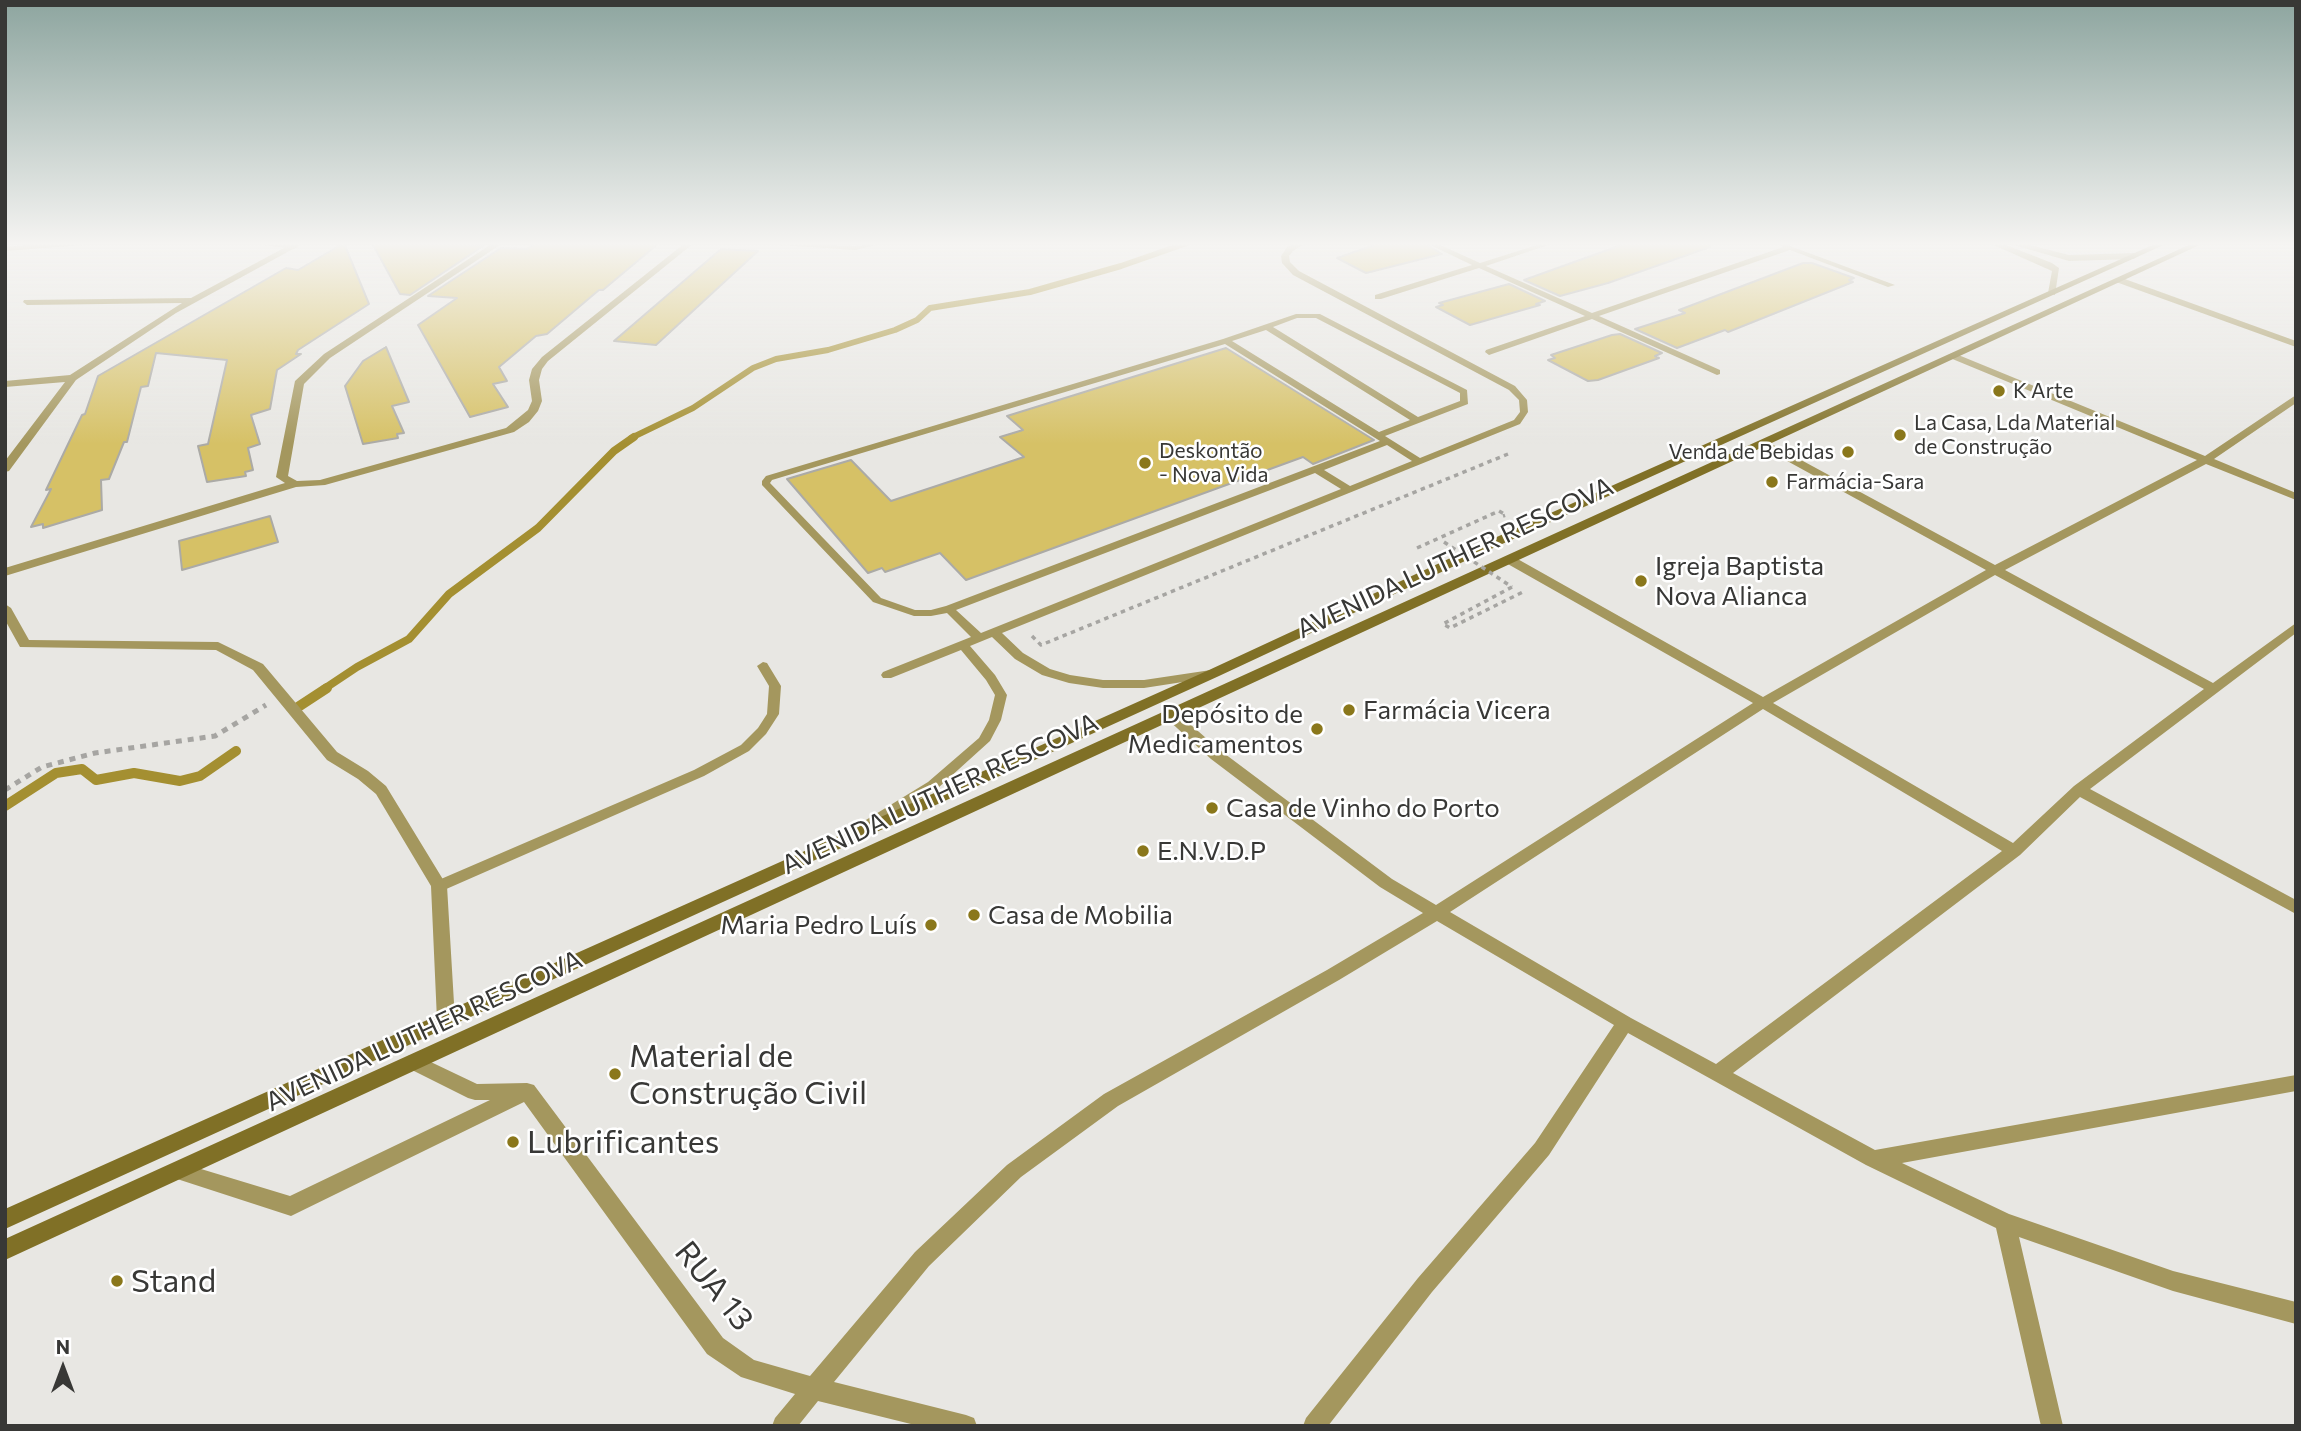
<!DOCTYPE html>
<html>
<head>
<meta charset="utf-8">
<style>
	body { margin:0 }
	#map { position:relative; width:2301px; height:1431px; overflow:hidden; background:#e8e7e3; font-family:Commissioner,sans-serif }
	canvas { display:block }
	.frame { position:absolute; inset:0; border:7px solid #383836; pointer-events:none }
	.north { position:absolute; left:28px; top:1333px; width:70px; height:70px; -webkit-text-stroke:5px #fff; paint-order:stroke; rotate:0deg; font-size:19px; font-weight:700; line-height:28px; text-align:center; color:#383836 }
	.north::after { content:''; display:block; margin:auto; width:24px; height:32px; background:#383836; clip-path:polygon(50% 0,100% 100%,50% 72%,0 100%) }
</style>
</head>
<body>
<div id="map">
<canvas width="2301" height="1431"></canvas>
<div class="frame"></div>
<div class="north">N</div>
</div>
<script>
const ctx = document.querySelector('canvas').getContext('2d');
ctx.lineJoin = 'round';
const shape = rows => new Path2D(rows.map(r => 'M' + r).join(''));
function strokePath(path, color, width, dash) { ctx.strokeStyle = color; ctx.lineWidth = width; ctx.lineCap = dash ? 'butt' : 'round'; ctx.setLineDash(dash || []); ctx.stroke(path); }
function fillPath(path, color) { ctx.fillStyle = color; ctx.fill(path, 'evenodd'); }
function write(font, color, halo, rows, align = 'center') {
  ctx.font = font + ' Commissioner,sans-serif'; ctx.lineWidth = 5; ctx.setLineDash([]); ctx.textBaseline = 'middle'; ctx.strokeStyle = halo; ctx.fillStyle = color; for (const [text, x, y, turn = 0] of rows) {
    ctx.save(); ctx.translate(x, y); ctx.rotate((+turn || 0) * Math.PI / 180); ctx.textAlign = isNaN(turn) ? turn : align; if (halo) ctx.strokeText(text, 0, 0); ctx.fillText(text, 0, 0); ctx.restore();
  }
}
const streamFar2 = shape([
	[631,438,693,408,753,368,776,359,828,350,895,330,917,320,930,308,1030,292,1121,266,1187,243]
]);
const streamFar1 = shape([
	[324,689,357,667,409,639,449,594,538,528,614,451,634,437]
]);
const stream = shape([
	[298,707,327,688],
	[5,806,56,773,82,769,96,780,134,773,180,781,200,776,236,751]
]);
const building = shape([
	[344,243,369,304,298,350,296,354,301,354,277,370,270,409,251,415,260,444,248,448,253,470,245,472,246,476,207,482,198,446,208,444,227,360,156,353,148,386,141,387,127,442,124,442,109,479,101,480,102,510,43,528,43,524,31,527,51,489,46,490,82,415,85,414,98,376,286,268,298,270,344,243],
	[372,243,439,243,483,246,410,295,400,294,372,243],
	[536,243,659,243,603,290,599,290,547,334,536,336,499,367,507,381,493,384,508,407,470,417,418,325,457,298,428,296,501,248,527,249,536,243],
	[1380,243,1424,243,1442,254,1366,273,1337,258,1380,243],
	[1627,243,1709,243,1710,247,1608,283,1560,296,1524,280,1627,243],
	[721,249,758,251,656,345,614,341,721,249],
	[1803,263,1812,263,1854,278,1849,280,1853,282,1728,332,1725,330,1677,348,1635,329,1685,313,1679,310,1803,263],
	[1509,284,1545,301,1536,304,1540,305,1470,325,1436,307,1443,305,1439,303,1509,284],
	[1620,334,1662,353,1655,356,1659,358,1598,380,1588,381,1548,360,1555,358,1551,355,1612,335,1620,334],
	[386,347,409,402,392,406,404,433,397,434,398,438,363,444,345,386,363,361,386,347],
	[1226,348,1374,440,1313,464,1303,457,966,580,940,553,885,572,882,568,868,573,787,479,851,460,891,501,1024,457,1000,437,1023,430,1007,416,1226,348],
	[270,516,278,542,182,570,179,541,270,516]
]);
const pathFar1 = shape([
	[1417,548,1499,511,1506,515,1503,516],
	[1512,587,1443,624,1450,628,1525,591],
	[1032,636,1041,645,1508,454]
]);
const path = shape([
	[5,790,42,767,95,753,215,736,266,705]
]);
const service = shape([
	[1297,243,1306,243,1293,251,1289,256,1290,262,1299,271,1515,386,1527,400,1528,412,1520,424,1002,633,1023,653,1050,669,1070,675,1103,680,1144,680,1211,670,1217,674,1215,677,1144,688,1103,688,1069,683,1042,675,1015,659,992,637,970,646,995,675,1007,695,1001,720,990,741,938,788,871,829,861,829,859,826,861,823,928,782,979,738,989,720,995,695,986,680,961,650,891,678,883,678,881,675,883,672,971,637,947,613,931,616,914,616,873,602,762,485,762,481,766,476,1223,339,1296,314,1320,314,1467,390,1468,404,1385,436,1420,458,1514,420,1520,412,1519,400,1509,390,1293,275,1282,263,1281,256,1287,247,1297,243],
	[1297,318,1316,318,1460,393,1460,401,1418,417,1273,327,1297,318],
	[1266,330,1410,420,1379,432,1232,341,1266,330],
	[1225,344,1380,441,946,606,931,610,915,610,881,598,770,483,772,480,1225,344],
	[1387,445,1412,461,1350,486,1324,470,1387,445],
	[1315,473,1341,489,981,633,956,610,1315,473],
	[1426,243,1436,243,1480,263,1543,243,1554,243,1486,266,1592,313,1783,247,1780,245,1782,243,1895,285,1888,287,1790,250,1599,316,1720,370,1720,374,1717,375,1592,319,1489,355,1485,352,1486,350,1585,316,1479,268,1381,299,1375,299,1375,295,1472,265,1426,243],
	[763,662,767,663,781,686,779,714,766,734,749,751,704,776,444,890,439,891,434,890,432,886,434,882,694,770,741,745,758,728,767,714,769,686,757,666,763,662]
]);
const minor = shape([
	[293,243,304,243,176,313,76,380,9,471,5,472,5,461,65,382,5,387,5,381,70,375,182,303,27,305,23,302,24,300,191,298,293,243],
	[493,243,503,243,330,358,304,384,288,476,297,481,320,480,506,428,528,410,532,401,529,380,532,369,542,357,685,243,694,243,548,361,542,369,539,380,542,401,538,411,529,422,514,432,325,485,296,487,5,576,5,568,285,483,276,477,295,381,324,354,493,243],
	[776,243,855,246,884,243,855,250,780,245,776,243],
	[1038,243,1052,243,1048,245,1038,243],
	[2288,243,2296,243,2296,246,2289,245,2288,243],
	[2116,278,2122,278,2296,341,2296,347,2116,282,2116,278],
	[1950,354,1956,354,2205,456,2296,395,2296,403,2214,459,2296,493,2296,500,2206,464,2005,570,2213,683,2296,623,2296,633,2090,789,2296,900,2296,914,2080,797,2020,855,1733,1073,1875,1150,2296,1075,2296,1091,1902,1163,2009,1214,2173,1271,2296,1302,2296,1324,2173,1291,2019,1237,2063,1426,2041,1426,1996,1228,1866,1165,1628,1033,1549,1155,1432,1292,1328,1426,1303,1426,1306,1418,1418,1278,1535,1143,1614,1025,1437,921,1339,980,1118,1106,1021,1177,929,1266,834,1382,966,1415,974,1418,977,1426,919,1426,818,1401,798,1426,772,1426,775,1418,795,1394,741,1377,707,1354,524,1102,291,1216,171,1177,168,1171,171,1165,178,1162,290,1196,490,1100,475,1100,468,1098,408,1068,405,1062,408,1056,414,1054,477,1084,527,1083,534,1085,723,1338,754,1360,810,1376,915,1252,1007,1165,1104,1094,1327,970,1423,913,1380,887,1211,759,1166,718,1164,715,1166,712,1176,712,1221,751,1392,879,1436,905,1753,703,1506,563,1504,560,1506,557,1514,557,1763,697,1986,570,1758,445,1758,441,1766,441,1995,565,2197,460,1950,358,1950,354],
	[1995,575,2204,689,2074,786,2013,843,1773,703,1995,575],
	[1763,709,2002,851,1716,1064,1631,1018,1450,912,1763,709],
	[5,604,11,608,29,640,218,642,263,664,337,752,368,771,386,786,447,886,455,1020,452,1025,446,1028,440,1025,437,1020,431,886,376,794,358,779,327,760,253,670,216,650,20,647,5,620,5,604]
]);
const tertiary = shape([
	[47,243,87,243,83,245,5,251,5,247,47,243],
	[249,243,281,243,298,247,294,249,249,243],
	[1989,243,2001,243,2052,263,2059,268,2055,295,2048,293,2052,271,1989,243],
	[2007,243,2022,243,2069,255,2134,253,2138,256,2134,259,2069,261,2007,243]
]);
const secondary = shape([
	[2157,243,2168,243,1480,554,1219,676,5,1229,5,1209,1209,670,1472,548,2157,243],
	[2193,243,2204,243,5,1260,5,1239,2193,243]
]);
const pathBridge = shape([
	[1444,542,1512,587]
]);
const markers = [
	[1999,391,7,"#8a771b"],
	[1900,435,7,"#8a771b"],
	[1848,452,7,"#8a771b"],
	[1145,463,7,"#8a771b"],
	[1772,482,7,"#8a771b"],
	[1641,581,7,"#8a771b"],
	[1349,710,7,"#8a771b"],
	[1317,729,7,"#8a771b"],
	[1212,808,7,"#8a771b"],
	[1143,851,7,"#8a771b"],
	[974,915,7,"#8a771b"],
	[931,925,7,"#8a771b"],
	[615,1074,7,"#8a771b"],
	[513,1142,7,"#8a771b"],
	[117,1281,7,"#8a771b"]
];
const farPoinames = [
	["K Arte",2013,391],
	["La Casa, Lda Material",1914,423],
	["de Construção",1914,447],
	["Deskontão",1159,451],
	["- Nova Vida",1159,475],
	["Venda de Bebidas",1834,452,"right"],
	["Farmácia-Sara",1786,482]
];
const streetNames = [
	["AVENIDA LUTHER RESCOVA",1455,558,-25],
	["AVENIDA LUTHER RESCOVA",940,794,-25],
	["AVENIDA LUTHER RESCOVA",424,1031,-25]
];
const poiNames = [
	["Igreja Baptista",1655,566],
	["Nova Alianca",1655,596],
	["Farmácia Vicera",1363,710],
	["Depósito de",1303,714,"right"],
	["Medicamentos",1303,744,"right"],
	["Casa de Vinho do Porto",1226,808],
	["E.N.V.D.P",1157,851],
	["Casa de Mobilia",988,915],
	["Maria Pedro Luís",917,925,"right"]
];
const nearPoinames = [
	["Material de",629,1056],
	["Construção Civil",629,1093],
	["Lubrificantes",527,1142],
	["Stand",131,1281]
];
const nearStreetnames = [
	["RUA 13",714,1286,51]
];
strokePath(streamFar2, '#a48f31', 6);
strokePath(streamFar1, '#a48f31', 8);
strokePath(stream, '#a48f31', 10);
fillPath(building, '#d6c166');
strokePath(building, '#abaaa6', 2);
strokePath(pathFar1, '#a6a5a2', 3.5, [4.5, 4.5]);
strokePath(path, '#a6a5a2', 5, [6, 6]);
fillPath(service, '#a4975e');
fillPath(minor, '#a4975e');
fillPath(tertiary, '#a4975e');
fillPath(secondary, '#807026');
strokePath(pathBridge, '#a6a5a2', 3.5, [4.5, 4.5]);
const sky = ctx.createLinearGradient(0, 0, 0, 444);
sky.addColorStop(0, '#8da59f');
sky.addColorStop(0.55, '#f5f4f2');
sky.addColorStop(1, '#f5f4f200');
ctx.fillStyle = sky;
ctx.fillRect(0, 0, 2301, 444);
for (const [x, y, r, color] of markers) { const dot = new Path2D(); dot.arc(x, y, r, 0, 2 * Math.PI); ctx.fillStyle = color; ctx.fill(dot); strokePath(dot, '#fff', 2.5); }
write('21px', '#383836', '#fff', farPoinames, 'left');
write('26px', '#383836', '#fff', streetNames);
write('26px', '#383836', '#fff', poiNames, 'left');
write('32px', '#383836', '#fff', nearPoinames, 'left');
write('32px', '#383836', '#fff', nearStreetnames);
</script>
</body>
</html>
